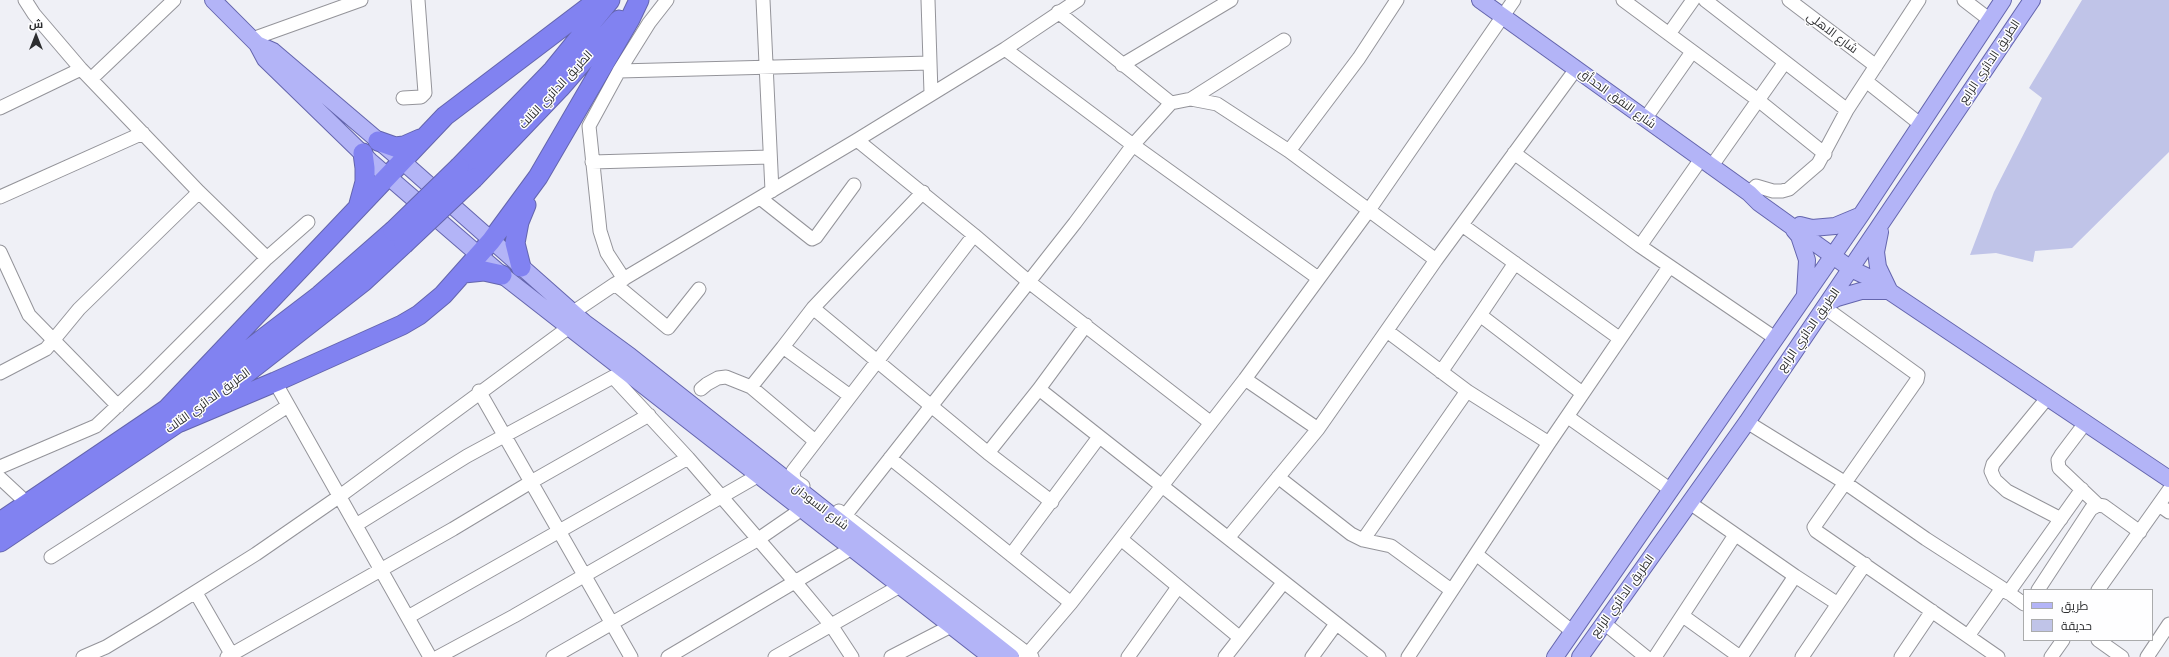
<!DOCTYPE html>
<html>
<head>
<meta charset="utf-8">
<style>
	body { margin:0 }
	#map { position:relative; width:2169px; height:657px; overflow:hidden; background:#eff0f6; font-family:"Libre Baskerville",Cairo,serif }
	canvas { display:block }
	.legend { position:absolute; left:2023px; top:589px; width:130px; height:52px; box-sizing:border-box; background:#fefeff; border:1px solid #aaabac; margin:0; padding:5px 7px; list-style:none; font-size:12px; color:#2d2e30 }
	.legend li { display:flex; align-items:center; gap:8px; height:20px }
	.legend b { width:20px; border:1px solid #aaabac }
	.north { position:absolute; left:16px; top:16px; width:40px; height:40px; -webkit-text-stroke:3px #fefeff; paint-order:stroke; rotate:0deg; font-size:11px; font-weight:700; line-height:16px; text-align:center; color:#2d2e30 }
	.north::after { content:''; display:block; margin:auto; width:14px; height:18px; background:#2d2e30; clip-path:polygon(50% 0,100% 100%,50% 72%,0 100%) }
</style>
</head>
<body>
<div id="map">
<canvas width="2169" height="657"></canvas>
<ul class="legend">
<li><b style="height:5px;background:#b3b4f7"></b>طريق</li>
<li><b style="height:11px;background:#c0c4e8"></b>حديقة</li>
</ul>
<div class="north">ش</div>
</div>
<script>
const ctx = document.querySelector('canvas').getContext('2d');
ctx.lineJoin = 'round';
function fillPath(path, color) { ctx.fillStyle = color; ctx.fill(path, 'evenodd'); }
const shape = rows => new Path2D(rows.map(r => 'M' + r).join(''));
function strokePath(path, color, width, dash) { ctx.strokeStyle = color; ctx.lineWidth = width; ctx.lineCap = dash ? 'butt' : 'round'; ctx.setLineDash(dash || []); ctx.stroke(path); }
function write(font, color, halo, rows, align = 'center') {
  ctx.font = font + ' "Libre Baskerville",Cairo,serif'; ctx.lineWidth = 3; ctx.setLineDash([]); ctx.textBaseline = 'middle'; ctx.strokeStyle = halo; ctx.fillStyle = color; for (const [text, x, y, turn = 0] of rows) {
    ctx.save(); ctx.translate(x, y); ctx.rotate((+turn || 0) * Math.PI / 180); ctx.textAlign = isNaN(turn) ? turn : align; if (halo) ctx.strokeText(text, 0, 0); ctx.fillText(text, 0, 0); ctx.restore();
  }
}
const green = shape([
	[2082,0,2169,0,2169,152,2072,248,2035,251,2033,262,1996,253,1970,255,1994,192,2042,98,2029,88]
]);
const minor = shape([
	[25,0,34,14,81,69,199,192,267,258],
	[763,0,772,191],
	[928,0,931,93],
	[1623,0,1758,100,1825,154],
	[1705,0,1847,110],
	[1789,0,1876,66],
	[1964,0,1990,20],
	[1058,12,1171,103],
	[1669,34,1693,0],
	[252,39,361,0],
	[1005,49,1133,145,1318,278],
	[1122,65,1231,0],
	[619,71,930,63],
	[91,79,174,0],
	[1866,81,1920,124],
	[403,98,421,97,425,93,418,0],
	[1191,99,1217,104,1289,151,1436,260],
	[0,108,81,69],
	[1645,119,1692,52],
	[857,140,974,235,1029,282,1211,423],
	[1289,151,1359,58,1397,0],
	[1514,153,1640,246,1775,338],
	[592,162,770,157],
	[1711,167,1785,62],
	[1749,193,1756,186,1773,191,1782,191,1789,189,1818,164,1847,110,1919,0],
	[0,197,143,133],
	[760,198,812,239,816,237,854,185],
	[1462,225,1619,338],
	[1640,246,1701,159],
	[0,252,29,315,118,406],
	[1515,263,1480,315,1582,393],
	[624,279,607,253,600,231,589,126,619,71,649,23,667,0],
	[615,284,668,328,699,289],
	[1824,307,1918,375,1917,380,1814,527,1816,531,1998,657],
	[813,308,988,453,1052,502],
	[572,313,615,284,857,140,1005,49,1078,0],
	[1387,331,1467,391,1549,443],
	[783,347,813,308,923,192],
	[1441,372,1480,315],
	[0,373,46,349,79,309,199,192],
	[1245,379,1318,429],
	[275,382,430,657],
	[701,389,707,384,718,378,726,377,751,387],
	[1039,389,1379,657],
	[479,391,631,657],
	[2048,397,1993,464,1991,471,1995,480,2007,491,2061,519],
	[1568,417,1671,490],
	[1747,422,1844,482,1926,539,2002,588,1968,636],
	[2086,422,2061,455,2058,460,2059,468,2098,505,2104,506,2140,532],
	[815,441,751,387,783,347,850,396],
	[988,453,1039,389,1086,325],
	[890,458,1071,603],
	[0,467,96,426,144,381,267,258,308,222],
	[1278,477,1351,534,1363,540,1391,546,1451,590],
	[0,478,28,504],
	[803,486,794,480,793,471,974,235],
	[1690,503,1795,576,1838,604],
	[2159,505,2169,512],
	[839,511,1032,657],
	[840,522,1075,223,1133,145,1171,103,1191,99,1284,40],
	[356,525,467,456,613,377,688,458,796,583,831,625,852,657],
	[1228,538,1318,429,1436,260,1576,69],
	[1121,539,1239,637],
	[1363,540,1467,391],
	[1476,554,1573,632],
	[1011,555,1099,437],
	[51,557,288,406],
	[2002,588,2024,604],
	[2038,590,2091,509,2098,505],
	[2098,590,2169,490],
	[196,593,233,657],
	[2008,593,2082,489],
	[1683,616,1740,657],
	[408,617,688,458],
	[1604,623,1646,657],
	[2098,640,2122,657],
	[83,657,106,647,154,618,256,554,340,496,568,328],
	[227,657,453,529,531,482,649,415],
	[438,657,514,616,759,475],
	[553,657,757,540,802,509],
	[668,657,852,548],
	[775,657,900,586],
	[891,657,951,626],
	[1025,657,1071,603,1245,379,1369,210,1514,0],
	[1128,657,1178,587],
	[1225,657,1283,583],
	[1312,657,1336,624],
	[1408,657,1549,443,1669,267],
	[1655,657,1735,535],
	[1741,657,1795,576],
	[1802,657,1865,564],
	[1901,657,1932,611],
	[2051,657,2063,640],
	[2147,657,2169,624]
]);
const major = shape([
	[213,0,257,44,265,59,370,161,502,275,991,657],
	[1480,0,1749,193,1759,203,1851,269,1868,277,2169,479],
	[257,44,273,51,401,160,585,323,630,356,1011,657],
	[1800,225,1812,228,1835,226,1859,216],
	[1794,230,1799,236,1807,260,1805,294],
	[1880,232,1876,252,1878,267,1889,290],
	[1828,303,1837,298,1861,291,1890,291],
	[1555,657,1861,215,2003,0],
	[1580,657,1747,422,2032,0]
]);
const highway = shape([
	[378,141,395,147,404,146,420,139],
	[459,167,553,70,610,0],
	[474,178,560,88,619,20],
	[359,204,365,182,365,168,363,153],
	[521,267,515,243,519,222,526,205],
	[464,273,484,271,502,275],
	[166,410,445,116,598,0],
	[180,422,275,382,402,325,419,315,443,295,491,241,538,177,630,19,639,0],
	[0,522,201,386,320,295,393,231],
	[0,542,216,397,363,282,404,244]
]);
const highwayBridge = shape([
	[393,231,459,167],
	[404,244,474,178]
]);
const streetNames = [
	["شارع الاهلي",1832,33,37],
	["الطريق الدائري الرابع",1990,62,-56],
	["الطريق الدائري الثالث",556,90,-47],
	["شارع النفق الحدأق",1617,99,36],
	["الطريق الدائري الرابع",1809,330,-55],
	["الطريق الدائري الثالث",208,401,-36],
	["شارع السودان",820,507,38],
	["الطريق الدائري الرابع",1623,596,-54]
];
fillPath(green, '#c0c4e8');
strokePath(minor, '#94949a', 15);
strokePath(major, '#6465ad', 18);
strokePath(highway, '#6465ad', 21);
strokePath(minor, '#fff', 13);
strokePath(major, '#b3b4f7', 16);
strokePath(highway, '#8182f1', 19);
strokePath(highwayBridge, '#6465ad', 21, []);
strokePath(highwayBridge, '#8182f1', 19);
write('12px', '#2d2e30', '#fefeff', streetNames);
</script>
</body>
</html>
